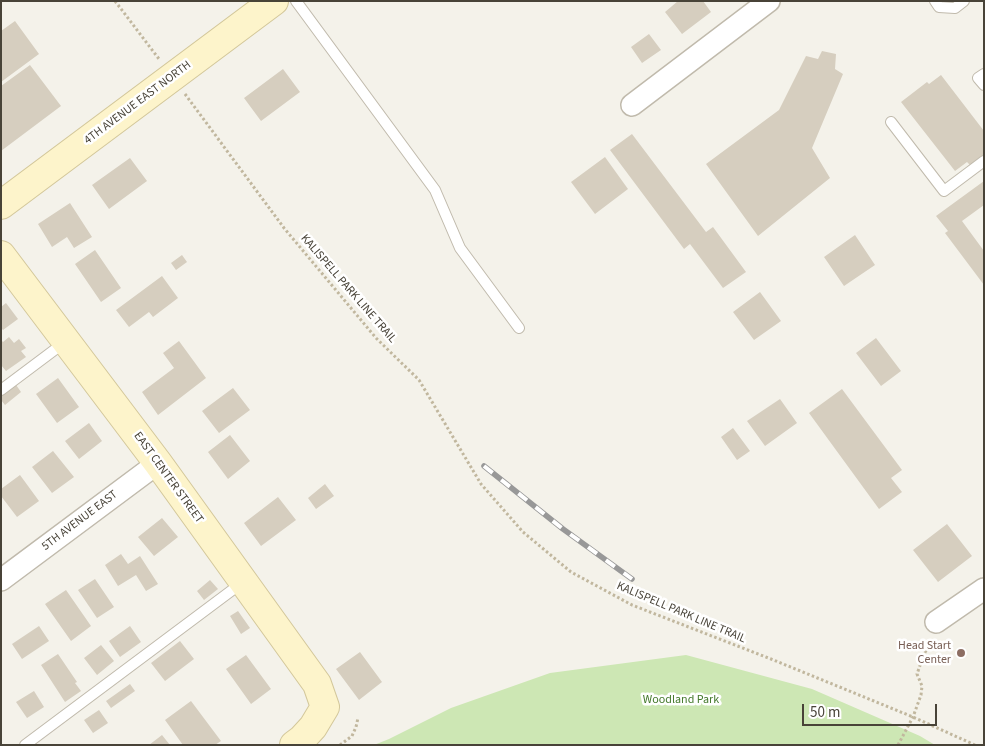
<!DOCTYPE html>
<html>
<head>
<meta charset="utf-8">
<style>
	body { margin:0 }
	#map { position:relative; width:985px; height:746px; overflow:hidden; background:#f4f2ea; font-family:"Source Sans 3",sans-serif }
	canvas { display:block }
	.frame { position:absolute; inset:0; border:2px solid #484338; pointer-events:none }
	.scale { position:absolute; left:802px; top:704px; width:135px; height:22px; box-sizing:border-box; border:2px solid #484338; border-top:0; padding-left:6px; font-size:15px; line-height:18px; white-space:nowrap; color:#484338; -webkit-text-stroke:4px #fff; paint-order:stroke }
</style>
</head>
<body>
<div id="map">
<canvas width="985" height="746"></canvas>
<div class="frame"></div>
<div class="scale">50 m</div>
</div>
<script>
const ctx = document.querySelector('canvas').getContext('2d');
ctx.lineJoin = 'round';
function fillPath(path, color) { ctx.fillStyle = color; ctx.fill(path, 'evenodd'); }
const shape = rows => new Path2D(rows.map(r => 'M' + r).join(''));
function strokePath(path, color, width, dash) { ctx.strokeStyle = color; ctx.lineWidth = width; ctx.lineCap = dash ? 'butt' : 'round'; ctx.setLineDash(dash || []); ctx.stroke(path); }
function write(font, color, halo, rows, align = 'center') {
  ctx.font = font + ' "Source Sans 3",sans-serif'; ctx.lineWidth = 5; ctx.setLineDash([]); ctx.textBaseline = 'middle'; ctx.strokeStyle = halo; ctx.fillStyle = color; for (const [text, x, y, turn = 0] of rows) {
    ctx.save(); ctx.translate(x, y); ctx.rotate((+turn || 0) * Math.PI / 180); ctx.textAlign = isNaN(turn) ? turn : align; if (halo) ctx.strokeText(text, 0, 0); ctx.fillText(text, 0, 0); ctx.restore();
  }
}
const green = shape([
	[686,655,812,689,920,736,935,745,374,745,389,739,451,708,550,673]
]);
const building = shape([
	[678,1,703,1,711,12,682,34,665,12],
	[15,21,39,54,1,82,1,31],
	[649,34,661,50,642,63,631,47],
	[822,51,836,54,835,69,843,74,812,148,830,178,758,236,706,164,779,110,806,56,818,59],
	[30,65,61,106,1,151,1,86],
	[283,69,300,92,261,121,244,98],
	[941,75,984,131,984,154,970,165,967,162,955,171,901,102,927,82,929,84],
	[632,134,706,232,713,227,746,272,723,288,690,244,684,249,610,150],
	[605,157,628,189,595,214,571,182],
	[130,158,147,181,109,209,92,185],
	[984,181,984,205,962,221,984,251,984,285,945,233,948,231,936,216],
	[70,203,92,237,74,248,67,237,52,247,38,224],
	[855,235,875,265,844,286,824,257],
	[95,250,121,288,101,302,75,264],
	[182,255,187,262,176,270,171,263],
	[162,276,178,298,153,317,149,312,129,327,116,310],
	[760,292,781,321,754,340,733,312],
	[6,303,18,319,3,330,1,328,1,307],
	[9,337,14,343,19,339,26,348,21,351,26,357,6,371,1,365,1,340,3,342],
	[876,338,901,371,881,386,856,353],
	[179,341,206,378,158,415,142,392,174,368,163,353],
	[58,378,79,407,57,423,36,394],
	[14,382,21,392,5,405,1,400,1,391],
	[233,388,250,410,219,433,202,411],
	[842,389,902,470,891,478,902,492,879,509,809,413],
	[780,399,797,423,765,446,747,421],
	[89,423,102,441,79,459,65,441],
	[733,428,750,451,737,460,721,437],
	[230,435,250,461,228,479,208,452],
	[53,451,74,477,52,493,32,467],
	[20,475,39,501,17,517,1,496,1,489],
	[325,484,334,496,316,509,308,498],
	[278,497,296,520,261,546,244,523],
	[162,518,178,537,154,556,138,537],
	[947,524,972,556,938,582,913,550],
	[121,554,128,564,140,556,158,584,146,591,136,575,118,586,105,565],
	[95,579,114,607,97,618,78,590],
	[210,580,218,589,204,600,197,591],
	[66,590,91,626,71,641,45,604],
	[238,611,250,628,241,634,230,616],
	[39,626,49,641,22,659,12,644],
	[130,626,141,642,120,657,109,641],
	[180,641,194,659,165,681,151,663],
	[101,645,114,661,97,675,84,658],
	[360,652,382,682,359,700,336,669],
	[58,654,77,682,75,683,81,691,65,702,41,665],
	[246,655,271,689,251,704,226,669],
	[130,684,135,691,111,708,106,701],
	[34,691,44,707,27,718,16,702],
	[191,701,221,741,215,745,183,745,165,720],
	[99,710,108,723,93,733,84,720],
	[162,735,170,745,149,745]
]);
const path = shape([
	[115,1,159,59],
	[185,94,284,228,376,338,419,380,481,484,523,532,571,572,632,605,771,659,913,717,975,745],
	[340,745,352,736,356,727,358,718],
	[898,745,913,717,921,695,922,686,917,674,924,654,931,642,933,640]
]);
const lane = shape([
	[296,1,435,190,460,248,519,328],
	[935,1,939,7,955,8,964,1],
	[984,74,978,78,984,85],
	[891,122,944,191,984,161],
	[1,390,65,342],
	[25,745,243,582]
]);
const street = shape([
	[632,105,769,1],
	[1,580,158,463],
	[936,622,984,589]
]);
const secondary = shape([
	[1,205,274,1],
	[1,255,158,463,317,684,325,707,313,727,302,739,294,745]
]);
const rail = shape([
	[484,466,563,529,632,579]
]);
const markers = [
	[961,653,5,"#8d6e63"]
];
const streetNames = [
	["4TH AVENUE EAST NORTH",138,103,-37],
	["KALISPELL PARK LINE TRAIL",348,289,49],
	["EAST CENTER STREET",168,478,54],
	["5TH AVENUE EAST",80,521,-37],
	["KALISPELL PARK LINE TRAIL",681,613,23]
];
const educationNames = [
	["Head Start",951,646],
	["Center",951,660]
];
const parkNames = [
	["Woodland Park",681,700]
];
fillPath(green, '#cde7b4');
fillPath(building, '#d6cebf');
strokePath(lane, '#c0baac', 12);
strokePath(street, '#c0baac', 24);
strokePath(secondary, '#d3c79a', 30);
strokePath(path, '#c1b79e', 3, [2.5, 2.5]);
strokePath(lane, '#fff', 10);
strokePath(street, '#fff', 21);
strokePath(secondary, '#fdf4cb', 28);
strokePath(rail, '#989898', 5.5);
strokePath(rail, '#fff', 4, [11]);
for (const [x, y, r, color] of markers) { const dot = new Path2D(); dot.arc(x, y, r, 0, 2 * Math.PI); ctx.fillStyle = color; ctx.fill(dot); strokePath(dot, '#fff', 2); }
write('12px', '#484338', '#fff', streetNames);
write('12px', '#785e54', '#fff', educationNames, 'right');
write('12px', '#44792c', '#fff', parkNames);
</script>
</body>
</html>
